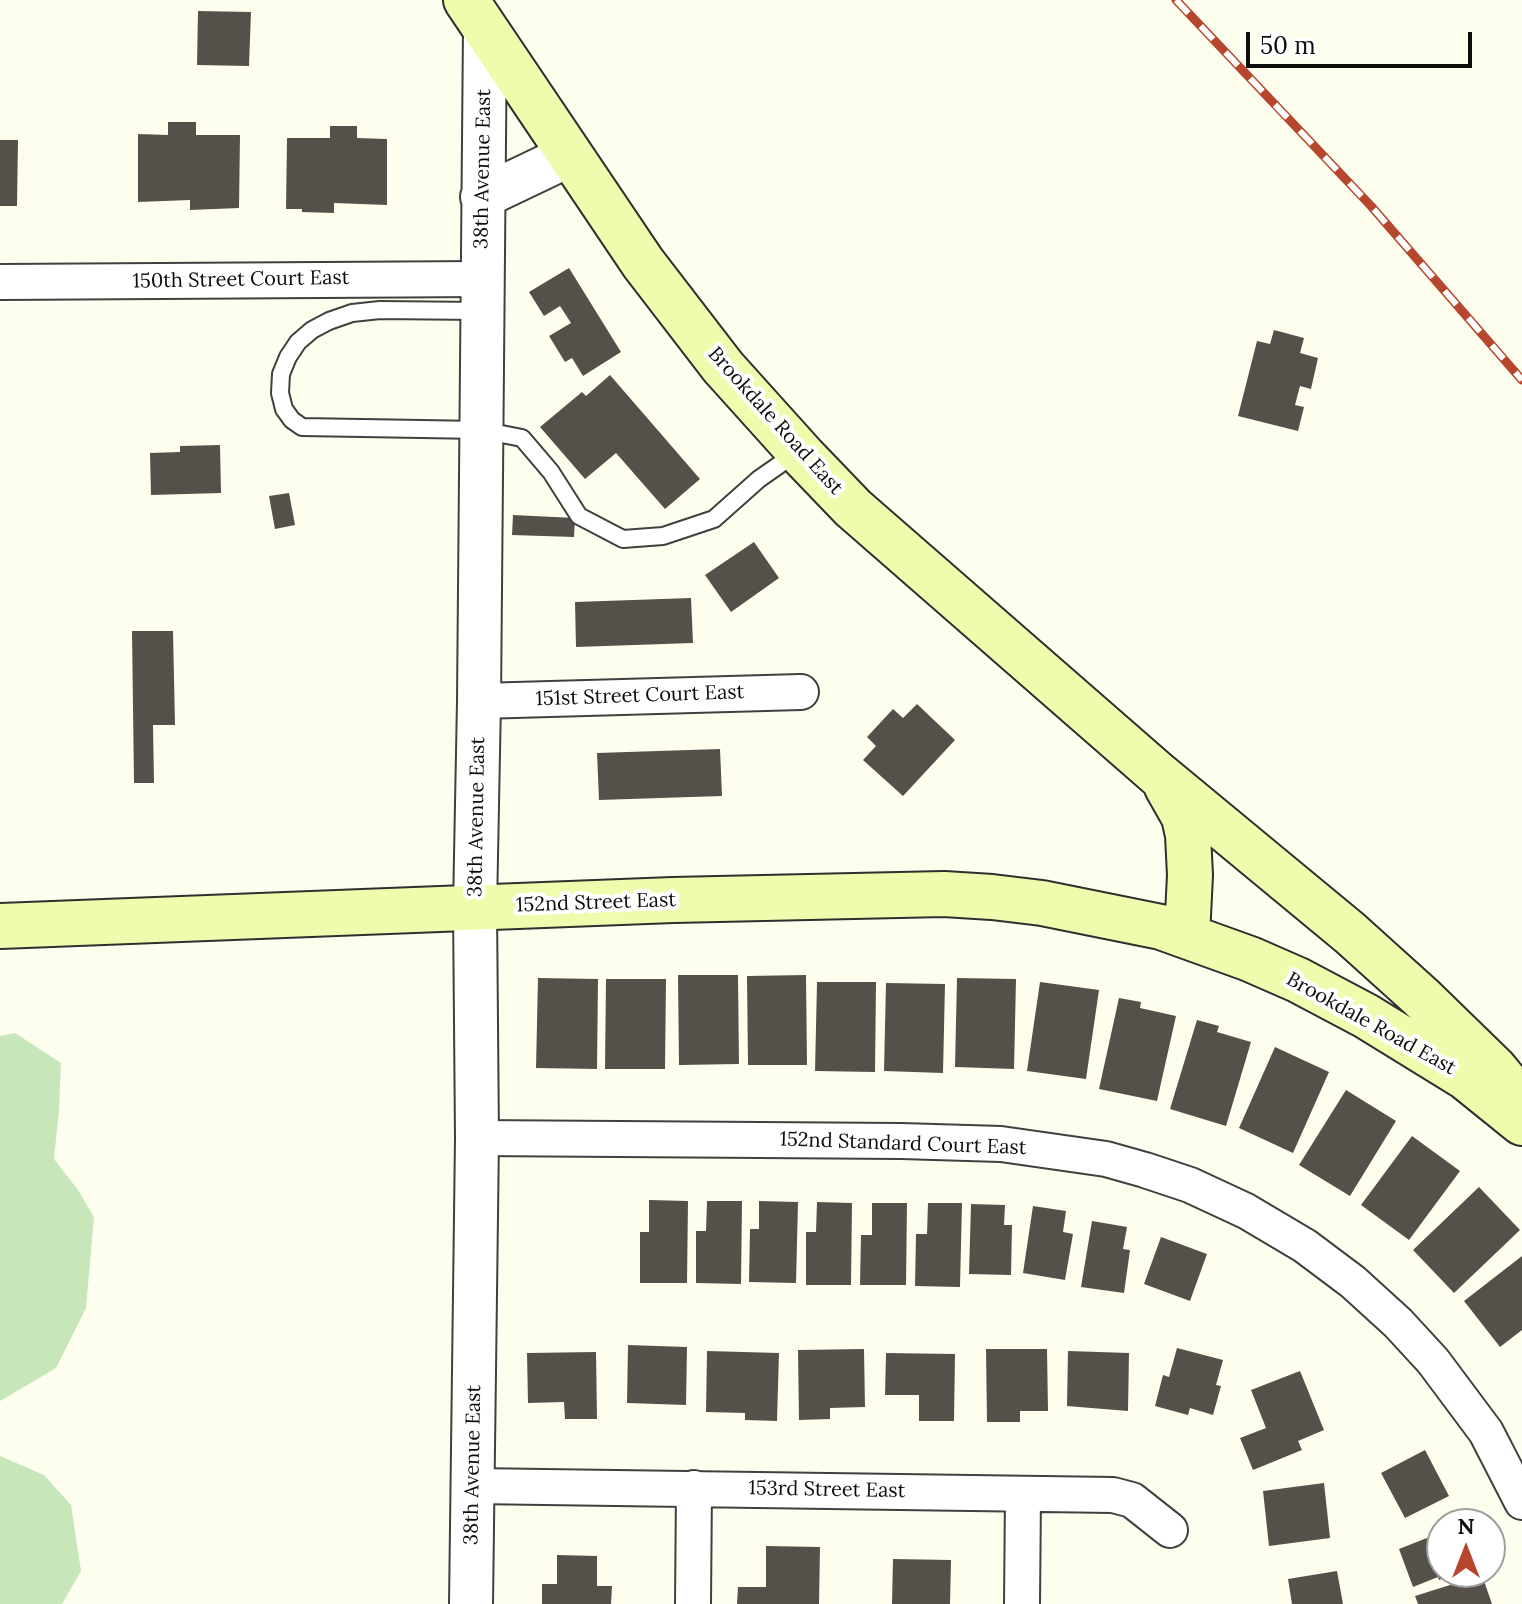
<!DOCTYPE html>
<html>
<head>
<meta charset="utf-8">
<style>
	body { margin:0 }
	#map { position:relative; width:1522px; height:1604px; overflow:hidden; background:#fefeef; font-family:Lora,serif }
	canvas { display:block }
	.north { position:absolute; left:1426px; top:1508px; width:80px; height:80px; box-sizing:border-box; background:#fff; border:2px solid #9e9e9e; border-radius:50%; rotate:0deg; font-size:22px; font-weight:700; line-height:32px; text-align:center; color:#0d0d0d }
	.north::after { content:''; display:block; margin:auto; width:28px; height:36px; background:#b6462d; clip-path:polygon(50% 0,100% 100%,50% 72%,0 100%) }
	.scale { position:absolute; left:1246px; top:32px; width:226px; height:36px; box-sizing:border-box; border:4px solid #0d0d0d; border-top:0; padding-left:10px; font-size:24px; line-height:28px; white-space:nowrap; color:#0d0d0d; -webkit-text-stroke:6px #fff; paint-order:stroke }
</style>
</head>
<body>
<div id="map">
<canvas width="1522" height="1604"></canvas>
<div class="north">N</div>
<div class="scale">50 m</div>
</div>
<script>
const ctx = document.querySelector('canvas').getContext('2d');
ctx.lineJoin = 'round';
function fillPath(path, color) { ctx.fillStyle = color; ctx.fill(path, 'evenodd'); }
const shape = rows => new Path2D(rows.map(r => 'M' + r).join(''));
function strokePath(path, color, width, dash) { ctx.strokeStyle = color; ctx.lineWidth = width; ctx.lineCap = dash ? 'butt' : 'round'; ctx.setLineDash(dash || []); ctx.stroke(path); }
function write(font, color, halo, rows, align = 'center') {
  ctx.font = font + ' Lora,serif'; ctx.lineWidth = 8; ctx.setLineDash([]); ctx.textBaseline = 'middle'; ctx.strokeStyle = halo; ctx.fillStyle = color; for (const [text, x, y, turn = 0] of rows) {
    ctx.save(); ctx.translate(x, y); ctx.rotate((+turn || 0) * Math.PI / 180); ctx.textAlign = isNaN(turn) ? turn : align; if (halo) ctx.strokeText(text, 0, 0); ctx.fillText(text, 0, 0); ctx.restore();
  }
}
const green = shape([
	[15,1033,61,1063,59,1110,54,1159,78,1190,94,1217,86,1308,56,1368,0,1401,0,1036],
	[0,1456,44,1475,71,1505,81,1571,62,1604,0,1604]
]);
const building = shape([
	[198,11,251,12,249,66,197,65],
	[168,122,196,122,196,135,240,135,239,208,190,210,190,200,138,202,138,134,168,135],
	[330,126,357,126,357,138,387,139,387,205,334,203,334,213,302,212,302,209,286,209,287,138,330,138],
	[0,140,18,140,17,206,0,206],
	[569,268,621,352,583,376,572,358,565,362,549,336,571,323,560,306,544,316,529,292],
	[1274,330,1304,338,1300,353,1318,358,1311,389,1300,386,1295,405,1304,407,1298,431,1238,416,1257,341,1270,344],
	[610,375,700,479,665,509,616,453,585,479,540,427,582,392,586,396],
	[220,445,221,493,151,495,150,453,180,452,180,446],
	[289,493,295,525,275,529,269,496],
	[513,515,575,518,574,537,512,535],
	[754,542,779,578,731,612,705,575],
	[691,598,693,643,576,647,575,602],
	[132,631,173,631,175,725,153,725,154,783,134,783],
	[917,704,955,740,903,796,863,760,876,746,867,737,893,709,903,718],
	[720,749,722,796,599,800,597,753],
	[678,975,738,975,739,1064,679,1065],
	[806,975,807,1065,748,1065,747,976],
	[538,978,598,979,597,1069,536,1068],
	[957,978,1016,979,1014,1069,955,1067],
	[606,979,666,979,665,1069,605,1069],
	[817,982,876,982,875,1072,815,1071],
	[1040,982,1099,990,1086,1079,1027,1071],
	[886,983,945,984,943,1073,884,1071],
	[1119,998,1141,1002,1140,1008,1176,1016,1157,1101,1099,1089],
	[1197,1020,1219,1026,1217,1032,1251,1042,1226,1126,1170,1109],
	[1275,1047,1329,1072,1293,1153,1239,1128],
	[1346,1090,1396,1121,1350,1196,1299,1165],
	[1412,1136,1460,1171,1409,1240,1361,1205],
	[1479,1187,1520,1230,1454,1293,1413,1250],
	[649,1200,688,1201,687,1283,640,1283,640,1232,649,1232],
	[707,1201,742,1201,741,1284,696,1283,696,1231,706,1231],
	[759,1201,798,1202,796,1283,749,1282,750,1229,759,1229],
	[817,1202,852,1203,851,1285,806,1285,806,1232,816,1232],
	[872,1203,907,1203,906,1285,860,1285,861,1235,872,1235],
	[928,1203,962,1203,960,1287,915,1286,916,1234,927,1234],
	[971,1204,1005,1205,1004,1225,1012,1225,1011,1275,969,1274],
	[1033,1206,1066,1211,1063,1232,1073,1234,1065,1280,1023,1273],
	[1092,1221,1127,1227,1123,1249,1130,1250,1124,1293,1081,1287],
	[1161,1237,1207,1254,1190,1301,1144,1284],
	[1522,1256,1522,1330,1500,1347,1464,1301],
	[628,1345,687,1347,686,1405,627,1403],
	[1177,1348,1223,1360,1216,1385,1221,1386,1213,1415,1190,1408,1188,1415,1155,1406,1163,1375,1169,1377],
	[864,1349,865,1407,830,1408,830,1419,799,1420,798,1350],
	[986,1349,1047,1349,1048,1411,1020,1411,1020,1422,987,1422],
	[707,1351,779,1353,777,1421,745,1420,745,1413,706,1412],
	[1068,1351,1129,1353,1128,1411,1067,1406],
	[596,1352,597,1419,565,1419,564,1402,528,1403,527,1353],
	[886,1353,955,1354,954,1421,919,1421,919,1395,885,1395],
	[1300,1371,1324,1430,1298,1441,1302,1450,1253,1470,1240,1438,1266,1428,1251,1390],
	[1425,1450,1449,1496,1405,1518,1381,1473],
	[1324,1483,1330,1538,1269,1546,1263,1491],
	[1442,1532,1442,1572,1458,1572,1439,1580,1438,1577,1413,1587,1399,1549],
	[766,1546,820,1547,819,1604,737,1604,738,1587,766,1587],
	[557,1555,597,1556,597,1586,612,1586,611,1604,542,1604,542,1584,557,1584],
	[893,1559,951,1560,950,1604,892,1604],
	[1337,1571,1343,1604,1292,1604,1288,1579],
	[1482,1575,1492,1604,1418,1604,1415,1596]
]);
const service = shape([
	[481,311,380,310,352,313,329,321,312,330,298,342,288,357,281,374,280,393,284,409,292,420,302,427,481,430,522,438,551,472,579,516,623,539,663,536,714,519,759,479,799,451]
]);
const minor = shape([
	[0,282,481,279],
	[479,701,801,692],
	[477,1138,901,1141,1001,1144,1106,1159,1145,1170,1190,1185,1246,1211,1305,1246,1353,1282,1398,1323,1433,1361,1486,1432,1522,1502],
	[473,1486,1113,1495,1132,1500,1170,1530],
	[693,1604,694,1488],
	[1022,1604,1023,1494]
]);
const tertiary = shape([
	[482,197,570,155],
	[471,1604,477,1138,475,908,479,701,485,29]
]);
const secondary = shape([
	[466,0,643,263,723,367,804,457,853,508,1159,775,1350,933,1421,997,1495,1069,1508,1085],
	[1167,787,1184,817,1188,835,1190,875,1187,936],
	[0,926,673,900,944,894,992,897,1042,903,1161,927,1250,959,1298,980,1366,1016,1465,1077,1522,1123]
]);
const rail = shape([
	[1176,0,1371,206,1522,380]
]);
const streetNames = [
	["38th Avenue East",483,169,-89],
	["150th Street Court East",241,280,-1],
	["Brookdale Road East",775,421,48],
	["151st Street Court East",640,696,-2],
	["38th Avenue East",477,817,-89],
	["152nd Street East",596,903,-2],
	["Brookdale Road East",1371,1024,29],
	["152nd Standard Court East",903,1144,2],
	["38th Avenue East",473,1465,-89],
	["153rd Street East",827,1490,1]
];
fillPath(green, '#c7e7ba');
fillPath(building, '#55514a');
strokePath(service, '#404040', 20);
strokePath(minor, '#404040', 38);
strokePath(tertiary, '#404040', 46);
strokePath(secondary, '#2f2f2f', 48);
strokePath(service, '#fff', 16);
strokePath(minor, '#fff', 34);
strokePath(tertiary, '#fff', 42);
strokePath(secondary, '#f1fbad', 44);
strokePath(rail, '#b6462d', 9);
strokePath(rail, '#fff', 6, [18]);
write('20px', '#0d0d0d', '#fff', streetNames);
</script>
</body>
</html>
